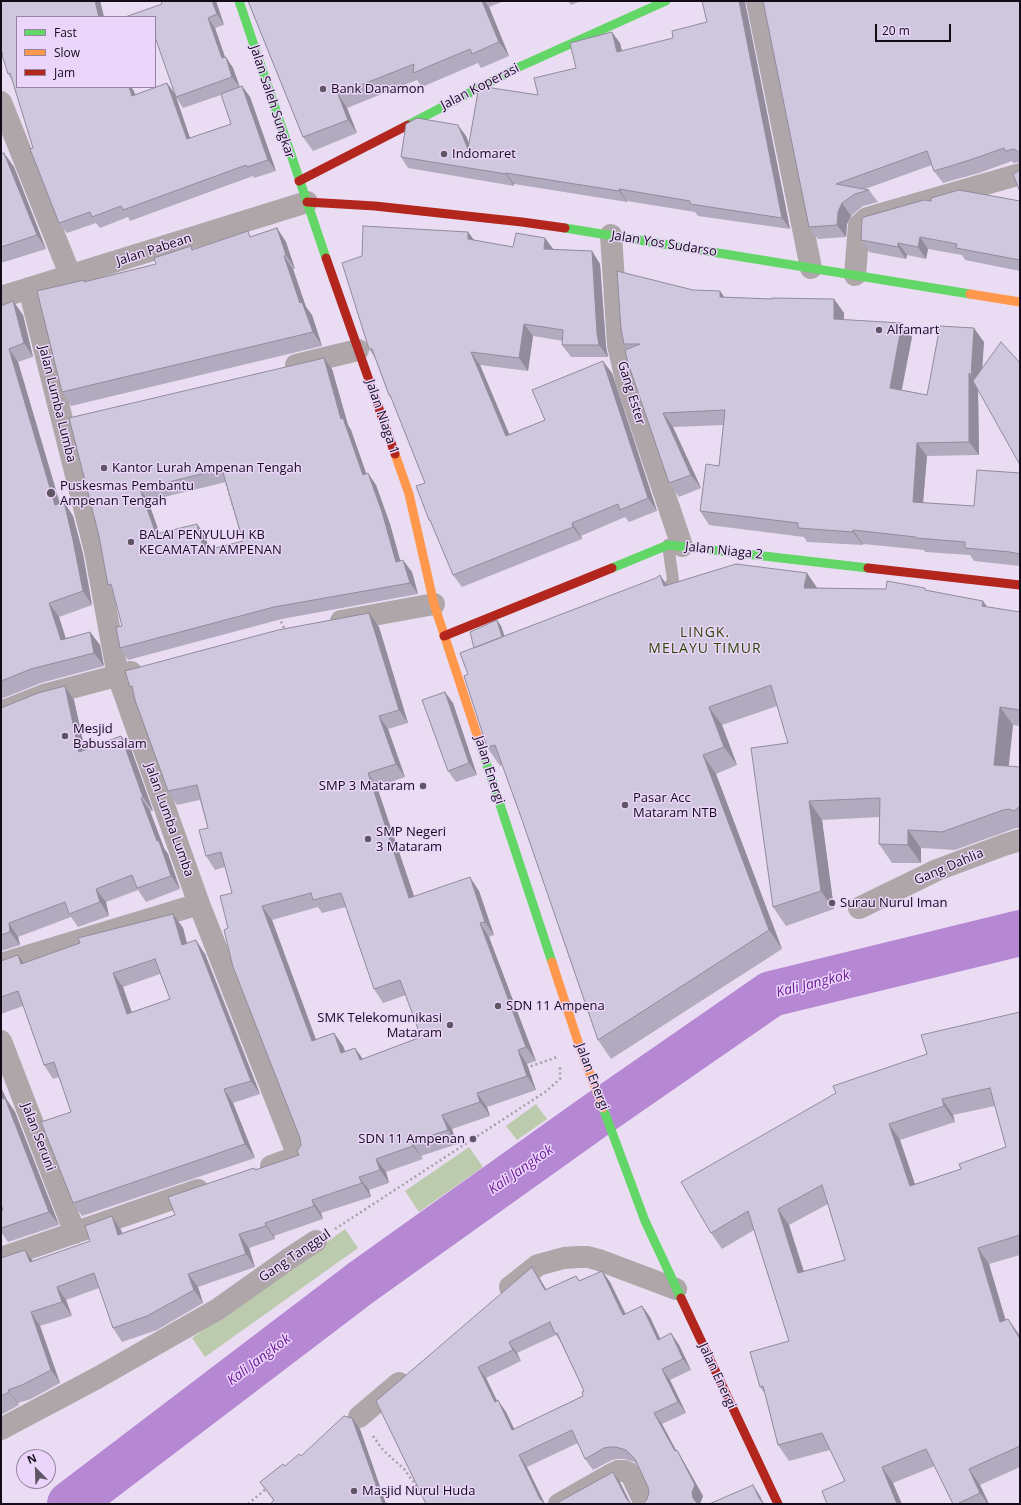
<!DOCTYPE html>
<html>
<head>
<meta charset="utf-8">
<style>
	body { margin:0 }
	#map { position:relative; width:1021px; height:1505px; overflow:hidden; background:#eaddf3; font-family:"Open Sans",sans-serif }
	canvas { display:block }
	.frame { position:absolute; inset:0; border:2px solid #130c18; pointer-events:none }
	.legend { position:absolute; left:16px; top:16px; width:140px; height:72px; box-sizing:border-box; background:#ebd5fb; border:1px solid #9585a0; margin:0; padding:5px 7px; list-style:none; font-size:12px; color:#130c18 }
	.legend li { display:flex; align-items:center; gap:8px; height:20px }
	.legend b { width:20px; border:1px solid #9585a0 }
	.north { position:absolute; left:16px; top:1449px; width:40px; height:40px; box-sizing:border-box; background:#ebd5fb; border:1px solid #9585a0; border-radius:50%; rotate:337deg; font-size:11px; font-weight:700; line-height:16px; text-align:center; color:#130c18 }
	.north::after { content:''; display:block; margin:auto; width:14px; height:18px; background:#5e5565; clip-path:polygon(50% 0,100% 100%,50% 72%,0 100%) }
	.scale { position:absolute; left:875px; top:24px; width:76px; height:18px; box-sizing:border-box; border:2px solid #130c18; border-top:0; padding-left:5px; font-size:12px; line-height:14px; white-space:nowrap; color:#130c18; -webkit-text-stroke:3px #ebd5fb; paint-order:stroke }
</style>
</head>
<body>
<div id="map">
<canvas width="1021" height="1505"></canvas>
<div class="frame"></div>
<ul class="legend">
<li><b style="height:5px;background:#63d668"></b>Fast</li>
<li><b style="height:5px;background:#ff974d"></b>Slow</li>
<li><b style="height:5px;background:#b3261e"></b>Jam</li>
</ul>
<div class="north">N</div>
<div class="scale">20 m</div>
</div>
<script>
const ctx = document.querySelector('canvas').getContext('2d');
ctx.lineJoin = 'round';
function fillPath(path, color) { ctx.fillStyle = color; ctx.fill(path, 'evenodd'); }
const shape = rows => new Path2D(rows.map(r => 'M' + r).join(''));
function strokePath(path, color, width, dash) { ctx.strokeStyle = color; ctx.lineWidth = width; ctx.lineCap = dash ? 'butt' : 'round'; ctx.setLineDash(dash || []); ctx.stroke(path); }
function write(font, color, halo, rows, align = 'center') {
  ctx.font = font + ' "Open Sans",sans-serif'; ctx.lineWidth = 3; ctx.setLineDash([]); ctx.textBaseline = 'middle'; ctx.strokeStyle = halo; ctx.fillStyle = color; for (const [text, x, y, turn = 0] of rows) {
    ctx.save(); ctx.translate(x, y); ctx.rotate((+turn || 0) * Math.PI / 180); ctx.textAlign = isNaN(turn) ? turn : align; if (halo) ctx.strokeText(text, 0, 0); ctx.fillText(text, 0, 0); ctx.restore();
  }
}
const green = shape([
	[536,1104,547,1119,517,1140,506,1126],
	[469,1147,483,1167,419,1212,405,1191],
	[345,1229,358,1248,205,1357,192,1338]
]);
const river = shape([
	[70,1504,362,1282,592,1118,771,994,1020,933]
]);
const path = shape([
	[225,479,241,532],
	[279,617,285,630],
	[526,1068,557,1057],
	[335,1229,545,1092,560,1079,560,1066],
	[373,1436,383,1450,404,1469,420,1491],
	[248,1504,267,1488]
]);
const lane = shape([
	[660,593,666,590,670,586,673,580,668,545]
]);
const street = shape([
	[757,1,811,268],
	[1,102,67,267,72,276],
	[611,235,618,345,626,380,682,546],
	[855,275,859,225,867,218,1020,174],
	[29,288,95,551,118,676,199,904,298,1156,271,1166],
	[1,297,307,202],
	[296,365,358,350],
	[341,621,434,604],
	[1,712,44,695,131,672],
	[859,908,937,870,1004,845,1020,840],
	[1,964,199,904],
	[1,1041,75,1233],
	[1,1258,198,1190],
	[510,1287,538,1265,564,1258,578,1257,588,1257,599,1260,676,1289],
	[359,1417,399,1383],
	[1,1429,97,1378,218,1309,290,1258,316,1241],
	[559,1504,610,1475,618,1471,624,1471,629,1473,632,1476,645,1504]
]);
const fast = shape([
	[239,1,326,258],
	[408,125,519,67,666,1],
	[565,228,970,294],
	[612,568,668,545,868,568],
	[478,738,552,962],
	[603,1108,645,1221,681,1298]
]);
const slow = shape([
	[970,294,1020,302],
	[395,454,409,494,434,604,478,738],
	[552,962,580,1048,603,1108]
]);
const jam = shape([
	[299,181,408,125],
	[307,202,375,206,522,222,565,228],
	[326,258,395,454],
	[868,568,1020,585],
	[444,636,612,568],
	[681,1298,778,1504]
]);
const wall = shape([
	[1,1,100,1,104,17,17,17,17,87,131,87,134,91,135,95,167,83,175,94,190,138,231,124,221,95,183,108,176,97,157,42,155,42,155,17,216,1,224,25,215,28,225,57,233,68,240,87,242,86,250,97,276,171,254,178,253,176,130,221,128,217,100,228,96,223,67,233,59,223,33,148,12,80,8,74,3,55],
	[248,1,504,1,489,7,509,56,481,68,478,63,422,87,417,80,347,108,357,133,313,151,303,137],
	[568,1,581,1,571,5],
	[702,1,744,1,745,2,790,229,698,216,695,212,627,201,627,202,514,184,514,186,408,168,401,157,466,136,469,144,576,68,620,43,622,51,673,38,707,22],
	[763,1,1020,1,1020,162,1013,163,1012,161,979,173,943,183,934,171,932,165,865,189,869,190,878,202,863,206,851,216,847,224,846,237,818,239,809,227],
	[4,153,14,167,46,249,1,263,1,154],
	[931,201,1020,201,1020,271,965,260,962,255,928,249,926,259,907,255,906,259,869,252,861,240],
	[277,228,286,242,295,269,293,269,306,307,312,315,322,346,71,406,62,392,85,281,156,264,191,246,194,250,252,236],
	[468,232,474,240,513,247,592,251,600,264,606,346,608,357,571,357,562,345,563,341,533,336,528,371,480,365,509,434,545,420,612,373,657,511,629,522,625,517,581,536,582,539,462,587,453,575,433,525,429,520,425,483,392,399,389,395,375,358,369,349],
	[725,297,772,299,834,299,844,313,844,320,912,337,902,390,927,395,984,342,978,390,979,455,927,456,923,503,974,506,1020,473,1020,566,974,561,970,555,925,552,924,550,863,544,863,545,807,542,804,537,709,525,700,511,719,466,723,425,673,427,701,488,679,497,669,483,628,349,624,344],
	[13,301,23,315,33,357,18,362,60,503,64,502,73,516,83,554,92,605,59,617,66,638,90,632,100,645,104,666,41,683,1,699,1,306],
	[332,369,348,425,351,430,366,474,376,485,390,524,400,561,412,572,418,594,282,619,128,660,120,648,122,626,113,592,108,585,99,536,69,418],
	[226,482,243,541,209,550,205,535,160,534,148,501],
	[667,585,886,589,925,588,926,590,988,607,1020,612,1020,726,1013,725,1008,766,1020,767,1020,828,1016,828,955,850,921,848,921,863,892,863,879,844,880,817,822,820,834,909,786,926,773,907,788,743,777,706,722,725,737,765,716,774,782,949,611,1059,598,1040,521,817,502,765,500,766,487,747,468,674,497,620,501,626,504,636],
	[379,627,408,723,388,729,405,777,377,787,414,896,479,891,494,935,489,937,536,1061,527,1064,536,1090,487,1107,490,1116,452,1129,457,1144,421,1156,423,1159,386,1172,389,1183,369,1190,371,1197,321,1213,323,1219,274,1236,275,1239,249,1248,255,1267,198,1287,203,1303,157,1330,122,1342,113,1328,99,1288,66,1300,72,1316,40,1326,60,1383,31,1399,18,1403,19,1405,1,1415,1,1258,25,1250,33,1261,90,1241,112,1216,121,1230,122,1233,175,1215,254,1168,256,1170,299,1155,301,1145,300,1138,228,928,232,893,225,867,215,870,206,856,208,828,200,800,177,805,168,791,133,690,130,687],
	[318,907,322,913,346,907,374,989,383,1003,406,995,421,1037,363,1059,355,1048,345,1051,343,1046,334,1033,316,1039,272,920],
	[65,686,74,700,85,749,121,736,131,749,153,811,150,811,164,848,168,854,180,889,146,902,138,890,106,902,109,916,78,927,71,917,18,937,20,945,1,951,1,708],
	[453,703,477,775,456,782,448,771],
	[173,914,183,928,187,943,205,954,260,1094,233,1103,255,1158,82,1216,73,1203,71,1112,59,1077,53,1079,44,1065,23,1006,1,1014,1,961,18,955,24,963],
	[160,974,170,999,131,1012,123,987],
	[1020,1012,1020,1255,989,1264,1005,1320,1008,1319,1020,1336,1020,1467,980,1485,989,1504,953,1504,935,1466,893,1483,845,1481,830,1450,789,1461,778,1445,765,1394,760,1387,789,1341,754,1230,722,1249,711,1233,927,1054],
	[995,1106,1006,1147,961,1169,915,1184,900,1140,955,1122,953,1115],
	[828,1204,845,1260,804,1271,789,1225],
	[7,1100,15,1112,59,1225,8,1242,1,1232,1,1211,3,1210],
	[602,1271,610,1282,626,1314,642,1306,650,1317,660,1339,671,1333,679,1345,691,1370,670,1380,686,1413,662,1424,676,1451,677,1450,684,1462,703,1496,700,1504,643,1504,647,1499,649,1493,648,1487,638,1466,634,1462,624,1459,618,1459,612,1460,593,1470,585,1459,578,1443,527,1467,426,1504,376,1401,540,1279,547,1290,576,1276,580,1281],
	[556,1335,560,1341,584,1391,583,1396,514,1429,506,1412,497,1401,486,1378,521,1361,517,1353],
	[360,1429,386,1504,270,1504,274,1501,260,1482,301,1456]
]);
const shadedWall = shape([
	[95,1,100,1,104,17,99,17],
	[212,1,216,1,224,25,217,14],
	[482,1,485,1,489,7,509,56,499,42],
	[739,1,744,1,745,2,790,229,782,218],
	[208,18,215,28,229,69,222,58],
	[612,32,620,43,625,63,617,52],
	[226,57,233,68,240,88,232,77],
	[167,83,175,94,194,150,187,139],
	[242,86,250,97,276,171,268,160],
	[129,87,131,87,134,91,139,107,132,96],
	[338,94,347,108,357,133,348,120],
	[458,125,466,136,476,160,468,149],
	[4,153,14,167,46,249,37,235],
	[506,173,514,184,514,186,506,174],
	[619,189,627,201,627,202,619,191],
	[842,203,851,216,847,224,846,237,837,225,838,212],
	[277,228,286,242,295,269,286,255],
	[468,232,477,244,468,239],
	[920,237,928,249,926,259,918,247],
	[545,238,554,250,544,249],
	[898,243,907,255,906,259,898,247],
	[592,251,600,264,606,346,608,357,599,345,597,333],
	[284,256,293,269,306,307,312,315,322,346,313,332,300,303],
	[720,291,730,305,720,297],
	[834,299,844,313,843,333,834,319],
	[13,301,23,315,33,357,24,343],
	[902,323,912,337,899,402,890,388],
	[524,324,533,336,528,371,519,358],
	[974,328,984,342,981,390,978,387,979,455,969,442,969,373],
	[9,349,18,362,64,518,55,505],
	[471,352,480,365,515,448,506,436],
	[324,358,332,369,348,425,351,430,371,487,363,475,341,419],
	[603,361,612,373,657,511,648,498],
	[663,413,673,427,701,488,691,475],
	[917,443,927,456,922,515,913,502],
	[368,473,376,485,390,524,404,574,396,562],
	[140,489,148,501,164,546,156,534],
	[64,502,73,516,83,554,92,605,83,591],
	[572,523,581,536,582,539,573,527],
	[197,524,205,535,212,562,204,551],
	[853,530,863,544,863,545,853,532],
	[403,560,412,572,418,594,410,583],
	[807,573,820,592,804,588],
	[660,575,673,594,664,586],
	[983,601,996,619,982,606],
	[49,603,59,617,70,653,61,640],
	[369,613,379,627,408,723,399,710],
	[497,620,501,626,507,643,502,637],
	[90,632,100,645,104,666,94,653],
	[65,686,74,700,88,765,79,752],
	[445,692,453,703,477,775,469,763],
	[709,707,722,725,737,765,724,747],
	[1000,707,1013,725,1007,783,994,765],
	[379,716,388,729,405,777,396,764],
	[121,736,131,749,153,811,143,797],
	[703,755,716,774,782,949,769,930],
	[368,773,377,787,419,911,409,898],
	[141,798,150,811,164,848,168,854,180,889,171,876,157,841],
	[809,801,822,820,834,909,821,891],
	[908,830,921,848,921,863,908,845],
	[470,877,479,891,494,935,485,922],
	[96,889,106,902,109,916,100,902],
	[262,906,272,920,321,1054,312,1041],
	[173,914,183,928,191,959,182,945],
	[9,923,18,937,20,945,10,932],
	[480,923,489,937,536,1061,526,1047],
	[196,940,205,954,260,1094,251,1081],
	[18,955,28,969,21,964],
	[113,973,123,987,137,1027,127,1014],
	[334,1033,343,1046,351,1066,341,1053],
	[355,1048,364,1061,360,1060],
	[518,1050,527,1064,536,1090,527,1076],
	[1,1087,7,1100,15,1112,59,1225,49,1212,1,1095],
	[224,1089,233,1103,255,1158,245,1144],
	[477,1093,487,1107,490,1116,480,1102],
	[942,1099,953,1115,955,1122,944,1106],
	[442,1115,452,1129,457,1144,448,1130],
	[889,1124,900,1140,921,1202,910,1186],
	[412,1142,421,1156,423,1159,413,1146],
	[376,1159,386,1172,389,1183,380,1170],
	[359,1177,369,1190,371,1197,362,1183],
	[312,1200,321,1213,323,1219,314,1206],
	[778,1209,789,1225,809,1289,798,1273],
	[112,1216,121,1230,127,1248,118,1235],
	[265,1223,274,1236,275,1239,266,1226],
	[239,1234,249,1248,255,1267,246,1254],
	[978,1248,989,1264,1011,1338,1000,1322],
	[25,1250,34,1263,30,1262],
	[532,1267,540,1279,553,1302,545,1290],
	[602,1271,610,1282,631,1326,623,1315],
	[188,1274,198,1287,203,1303,194,1290],
	[57,1287,66,1300,72,1316,62,1302],
	[642,1306,650,1317,666,1351,658,1340],
	[31,1312,40,1326,60,1383,51,1370],
	[1008,1319,1020,1336,1020,1339],
	[671,1333,679,1345,691,1370,683,1359],
	[509,1342,517,1353,521,1361,513,1350],
	[478,1367,486,1378,503,1413,495,1402],
	[662,1369,670,1380,686,1413,678,1402],
	[8,1390,18,1403,19,1405,9,1392],
	[498,1400,506,1412,520,1441,512,1430],
	[654,1413,662,1424,683,1463,675,1451],
	[352,1418,360,1429,386,1504,383,1504],
	[677,1450,684,1462,703,1496,700,1504,697,1504,693,1498],
	[519,1455,527,1467,545,1504,540,1499],
	[882,1467,893,1483,902,1504,897,1504],
	[969,1469,980,1485,989,1504,988,1504,980,1493],
	[613,1472,621,1484,631,1504,626,1498],
	[753,1485,760,1496,764,1504,759,1498]
]);
const building = shape([
	[1,1,95,1,99,17,17,17,17,87,129,87,132,96,167,83,187,139,231,124,221,94,242,86,268,160,247,167,246,165,123,210,121,206,92,217,90,212,59,223,30,149,33,148,10,73,8,74,2,55,3,55,1,50,1,1],
	[161,1,212,1,217,14,208,18,222,58,226,57,232,77,176,97,155,37,155,17,125,17,162,4,161,1],
	[248,1,482,1,499,42,472,54,470,49,413,73,414,64,338,94,348,120,303,137,248,1],
	[702,1,739,1,782,218,690,204,690,201,619,189,619,191,506,173,506,174,401,157,406,124,417,118,458,125,468,149,479,86,538,95,534,78,576,68,570,43,612,32,617,52,673,38,672,31,707,22,702,1],
	[763,1,1020,1,1020,153,1014,149,1005,151,1004,148,970,160,934,171,927,151,836,184,869,190,855,194,842,203,838,212,837,225,809,227,763,1],
	[4,153,37,235,1,247,1,154,4,153],
	[1020,170,1020,192,1013,174,1020,170],
	[959,190,1020,201,1020,260,956,248,957,244,920,237,918,247,898,243,898,247,861,240,862,219,864,217,924,200,931,201,931,198,959,190],
	[363,226,468,232,468,239,513,247,516,233,545,238,544,249,592,251,597,333,599,345,562,345,563,330,524,324,519,358,471,352,506,436,545,420,532,390,603,361,648,498,620,510,618,504,572,523,573,527,453,575,430,520,429,520,416,486,425,483,390,395,389,395,372,349,369,349,342,263,362,256,363,226],
	[277,228,286,255,284,256,300,303,302,302,313,332,62,392,37,291,84,280,84,282,156,264,154,258,191,246,192,250,248,231,250,237,277,228],
	[617,271,693,290,720,291,720,297,772,299,772,298,834,299,834,319,902,323,890,388,927,395,940,326,974,328,971,377,969,373,969,442,917,443,913,502,974,506,977,470,1020,473,1020,554,1010,552,965,548,965,542,916,538,916,537,853,530,853,532,798,528,798,523,700,511,706,464,719,466,725,410,663,413,691,475,669,483,628,363,625,350,640,344,624,344,621,329,617,271],
	[13,301,24,343,9,349,55,505,64,502,73,540,83,591,49,603,61,640,90,632,94,653,31,669,1,681,1,306,13,301],
	[1001,342,1020,363,1020,465,973,381,1001,342],
	[324,358,341,419,343,418,363,475,368,473,382,512,396,562,403,560,410,583,274,607,120,648,116,627,122,626,111,584,108,585,99,536,69,418,324,358],
	[222,469,243,541,204,551,197,524,156,534,140,489,222,469],
	[736,564,807,573,804,588,886,589,887,581,925,588,925,590,983,601,982,606,1020,612,1020,710,1000,707,994,765,1020,767,1020,806,1014,811,1009,809,1003,810,942,832,908,830,908,845,879,844,880,798,809,801,821,891,773,907,751,748,788,743,771,685,709,707,724,747,703,755,769,930,598,1040,521,817,495,745,487,747,464,676,468,674,460,653,656,578,660,575,664,586,736,564],
	[369,613,399,710,379,716,396,764,368,773,409,898,470,877,485,922,480,923,526,1047,518,1050,527,1076,477,1093,480,1102,442,1115,448,1130,412,1142,413,1146,376,1159,380,1170,359,1177,362,1183,312,1200,314,1206,265,1223,266,1226,239,1234,246,1254,188,1274,194,1290,147,1316,113,1328,94,1273,57,1287,62,1302,31,1312,51,1370,22,1385,8,1390,9,1392,1,1396,1,1258,25,1250,30,1262,90,1241,85,1226,112,1216,118,1235,175,1215,168,1197,254,1168,255,1170,299,1155,297,1151,301,1145,300,1138,233,967,224,930,228,928,220,896,232,893,221,852,206,856,199,830,208,828,197,785,168,791,135,700,132,686,130,687,125,671,278,630,369,613],
	[311,893,313,900,341,893,374,989,400,980,421,1037,360,1060,355,1048,341,1053,334,1033,312,1041,262,906,311,893],
	[497,620,502,637,474,648,470,632,497,620],
	[65,686,79,752,121,736,143,797,141,798,157,841,159,841,171,876,137,888,132,875,96,889,100,902,69,914,65,902,9,923,10,932,1,935,1,708,38,693,65,686],
	[445,692,469,763,448,771,422,700,445,692],
	[173,914,182,945,196,940,251,1081,224,1089,245,1144,73,1203,41,1122,71,1112,54,1062,44,1065,18,991,1,997,1,961,18,955,21,964,80,943,78,938,173,914],
	[155,959,170,999,127,1014,113,973,155,959],
	[1020,1012,1020,1235,978,1248,1000,1322,1008,1319,1020,1339,1020,1446,969,1469,980,1493,957,1504,953,1504,926,1449,882,1467,897,1504,827,1504,822,1491,845,1481,822,1433,778,1445,763,1386,760,1387,750,1352,789,1341,748,1211,711,1233,681,1182,836,1093,833,1086,927,1054,921,1035,1020,1012],
	[990,1088,1006,1147,959,1164,961,1169,910,1186,889,1124,944,1106,942,1099,990,1088],
	[822,1185,845,1260,798,1273,778,1209,822,1185],
	[1,1095,3,1099,5,1098,49,1212,1,1228,1,1211,3,1210,1,1204,1,1095],
	[532,1267,545,1290,576,1276,579,1281,602,1271,623,1315,642,1306,658,1340,671,1333,683,1359,662,1369,678,1402,654,1413,675,1451,677,1450,695,1485,692,1492,693,1498,696,1502,700,1504,641,1504,643,1504,647,1499,649,1493,648,1487,635,1459,626,1450,616,1447,610,1447,604,1448,585,1459,572,1430,519,1455,540,1499,545,1504,547,1504,426,1504,376,1401,532,1267],
	[550,1322,555,1334,557,1333,584,1391,582,1392,583,1396,512,1430,498,1400,495,1402,478,1367,513,1350,509,1342,550,1322],
	[344,1416,352,1418,383,1504,270,1504,274,1500,260,1482,283,1464,285,1466,299,1454,301,1456,344,1416],
	[613,1472,626,1498,630,1503,633,1504,555,1504,613,1472],
	[753,1485,759,1498,763,1503,766,1504,709,1504,753,1485]
]);
const markers = [
	[323,89,4,"#5e5565"],
	[444,154,4,"#5e5565"],
	[879,330,4,"#5e5565"],
	[104,468,4,"#5e5565"],
	[51,493,5,"#5e5565"],
	[131,542,4,"#5e5565"],
	[65,736,4,"#5e5565"],
	[423,786,4,"#5e5565"],
	[625,805,4,"#5e5565"],
	[368,839,4,"#5e5565"],
	[832,903,4,"#5e5565"],
	[498,1006,4,"#5e5565"],
	[450,1025,4,"#5e5565"],
	[473,1139,4,"#5e5565"],
	[354,1491,4,"#5e5565"]
];
const streetNames = [
	["Jalan Koperasi",480,87,-27],
	["Jalan Saleh Sungkar",272,102,72],
	["Jalan Yos Sudarso",664,244,9],
	["Jalan Pabean",154,250,-18],
	["Gang Ester",631,393,73],
	["Jalan Lumba Lumba",57,404,76],
	["Jalan Niaga 1",382,417,71],
	["Jalan Niaga 2",724,551,6],
	["Jalan Energi",489,770,72],
	["Jalan Lumba Lumba",169,820,70],
	["Gang Dahlia",949,867,-23],
	["Jalan Energi",592,1077,69],
	["Jalan Seruni",38,1137,69],
	["Gang Tanggul",295,1256,-34],
	["Jalan Energi",717,1376,65]
];
const poiNames = [
	["Bank Danamon",331,89],
	["Indomaret",452,154],
	["Alfamart",887,330],
	["Kantor Lurah Ampenan Tengah",112,468],
	["Puskesmas Pembantu",60,486],
	["Ampenan Tengah",60,501],
	["BALAI PENYULUH KB",139,535],
	["KECAMATAN AMPENAN",139,550],
	["Mesjid",73,729],
	["Babussalam",73,744],
	["SMP 3 Mataram",415,786,"right"],
	["Pasar Acc",633,798],
	["Mataram NTB",633,813],
	["SMP Negeri",376,832],
	["3 Mataram",376,847],
	["Surau Nurul Iman",840,903],
	["SDN 11 Ampena",506,1006],
	["SMK Telekomunikasi",442,1018,"right"],
	["Mataram",442,1033,"right"],
	["SDN 11 Ampenan",465,1139,"right"],
	["Masjid Nurul Huda",362,1491]
];
const neighbourhoodNames = [
	["LINGK.",705,633],
	["MELAYU TIMUR",705,649]
];
const waterNames = [
	["Kali Jangkok",813,984,-14],
	["Kali Jangkok",521,1170,-35],
	["Kali Jangkok",259,1360,-37]
];
fillPath(green, '#bccaad');
strokePath(river, '#b688d4', 46);
strokePath(path, '#a5a0a4', 2.5, [2, 3]);
strokePath(lane, '#aea6a8', 12);
strokePath(street, '#aea6a8', 22);
strokePath(fast, '#63d668', 9);
strokePath(slow, '#ff974d', 9);
strokePath(jam, '#b3261e', 9);
fillPath(wall, '#b2abbf');
fillPath(shadedWall, '#918b9b');
fillPath(building, '#cfc7de');
strokePath(building, '#918b9b', 1);
for (const [x, y, r, color] of markers) { const dot = new Path2D(); dot.arc(x, y, r, 0, 2 * Math.PI); ctx.fillStyle = color; ctx.fill(dot); strokePath(dot, '#ebd5fb', 1.5); }
write('13px', '#130c18', '#ebd5fb', streetNames);
write('13px', '#130c18', '#ebd5fb', poiNames, 'left');
ctx.letterSpacing = '1px';
write('14px', '#2b4800', '#ebd5fb', neighbourhoodNames);
ctx.letterSpacing = '0px';
write('italic 14px', '#6d1d97', '#ebd5fb', waterNames);
</script>
</body>
</html>
